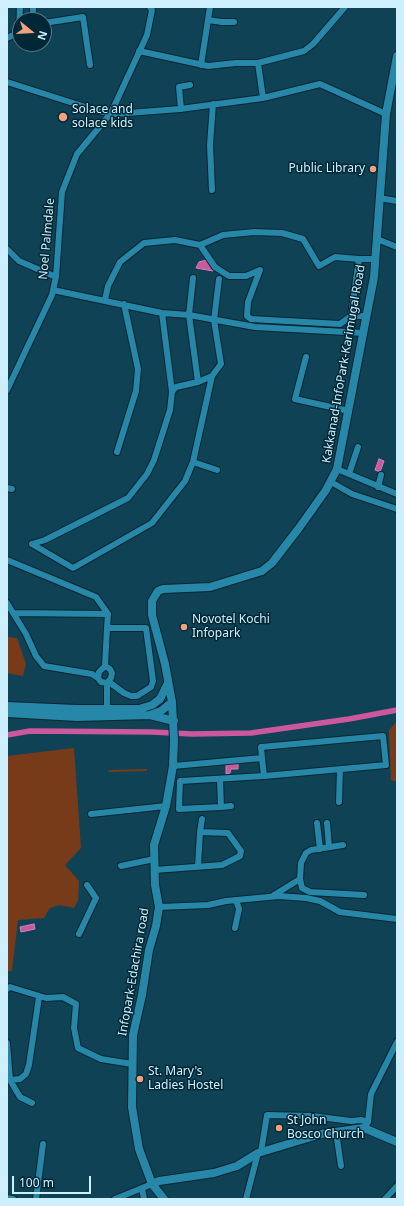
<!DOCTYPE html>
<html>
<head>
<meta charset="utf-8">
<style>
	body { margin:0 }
	#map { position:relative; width:404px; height:1206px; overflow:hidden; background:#0f4254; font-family:"Noto Sans",sans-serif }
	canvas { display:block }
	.frame { position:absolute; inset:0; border:8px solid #cef0fe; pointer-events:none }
	.north { position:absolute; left:12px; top:12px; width:40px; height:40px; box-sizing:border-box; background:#002735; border:1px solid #527785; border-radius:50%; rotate:108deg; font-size:11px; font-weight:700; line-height:16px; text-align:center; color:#cef0fe }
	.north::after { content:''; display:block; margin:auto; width:14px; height:18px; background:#f1a17b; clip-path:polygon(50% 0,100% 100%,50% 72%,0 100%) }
	.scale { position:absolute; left:12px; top:1176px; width:79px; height:18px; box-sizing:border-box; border:2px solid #cef0fe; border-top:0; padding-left:5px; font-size:12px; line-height:14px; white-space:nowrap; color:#cef0fe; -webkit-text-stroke:3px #002735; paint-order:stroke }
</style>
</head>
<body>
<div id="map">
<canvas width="404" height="1206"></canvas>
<div class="frame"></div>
<div class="north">N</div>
<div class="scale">100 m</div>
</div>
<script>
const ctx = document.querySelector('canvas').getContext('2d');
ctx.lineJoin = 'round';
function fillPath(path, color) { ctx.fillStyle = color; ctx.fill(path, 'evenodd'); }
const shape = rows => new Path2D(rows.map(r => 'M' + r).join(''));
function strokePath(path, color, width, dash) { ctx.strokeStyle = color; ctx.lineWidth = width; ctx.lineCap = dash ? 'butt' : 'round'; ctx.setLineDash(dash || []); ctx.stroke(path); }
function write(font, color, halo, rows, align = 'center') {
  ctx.font = font + ' "Noto Sans",sans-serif'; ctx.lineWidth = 3; ctx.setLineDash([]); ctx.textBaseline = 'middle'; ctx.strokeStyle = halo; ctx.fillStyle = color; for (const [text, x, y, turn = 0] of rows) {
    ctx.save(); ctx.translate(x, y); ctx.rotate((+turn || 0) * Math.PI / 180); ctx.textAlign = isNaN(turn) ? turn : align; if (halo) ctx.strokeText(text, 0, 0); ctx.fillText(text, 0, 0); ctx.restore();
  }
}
const green = shape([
	[7,637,17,638,26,664,23,676,7,673],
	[397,721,397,782,391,780,389,730],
	[74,748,81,848,65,865,79,881,78,900,74,908,59,905,50,908,44,918,18,920,12,971,7,971,7,756],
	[147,769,147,771,108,772,109,770]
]);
const water = shape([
	[206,260,213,269,213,271,196,268,199,262,206,260],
	[379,459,384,461,380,472,375,470,379,459],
	[238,764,238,769,231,769,230,773,226,774,226,765,238,764],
	[34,924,35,929,21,932,20,927,34,924]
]);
const canal = shape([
	[7,735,30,731,152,732,192,734,251,733,349,719,397,710]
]);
const minor = shape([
	[33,7,33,20],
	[208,20,222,22,234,22],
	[44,23,83,17,90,65],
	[19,33,20,7],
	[7,38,20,32],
	[139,51,208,66,236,63,258,63,304,51,313,44,345,7],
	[258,63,263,98],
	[201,65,210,7],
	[7,82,98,111,115,114,180,109,263,98,320,84,386,114],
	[181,109,179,87,190,85],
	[212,190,210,145,213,104],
	[379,198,397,201],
	[377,239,397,247],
	[200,245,215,267,229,276,246,276,260,270,248,302,247,316,251,319,340,324,351,316,367,316],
	[7,249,19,261,56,277],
	[359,259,375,259],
	[193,278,189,315,198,382],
	[53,290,162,313,189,315,255,327,364,333],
	[105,300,108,286,120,262,144,243,175,240,200,245,223,235,254,232,282,233,303,239,319,266,335,257,359,259,351,316],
	[306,357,295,399,349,411],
	[7,390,52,295,56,277,62,192,77,154,111,113,147,35,152,10,150,7],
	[172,392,176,387,198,382,212,376],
	[117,452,136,391,138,369,124,304],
	[193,462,217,470],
	[337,469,397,494],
	[349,474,358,447],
	[331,482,352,494,397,509],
	[378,487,381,475],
	[7,488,12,489],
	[32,544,73,568,152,523,185,481,193,462,212,376,221,364,214,320,219,279],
	[32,544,45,540,128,498,147,474,154,460,170,410,172,392,162,313],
	[7,560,96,597,108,614,107,628,146,628,153,681,151,687,137,696,131,696,124,693,109,682],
	[7,603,26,634,36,656,44,666,92,674,98,678,101,682,107,683],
	[14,613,108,614],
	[98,678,99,672,105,666],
	[107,710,107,683,111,678,112,673,110,669,105,666,107,628],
	[173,766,262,758,264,776,386,765,383,736,261,747,262,758],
	[220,779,221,807,179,809,180,781,264,776],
	[339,802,340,770],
	[221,807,231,806],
	[91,814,166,806],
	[317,823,320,849],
	[327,823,329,847],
	[200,832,202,819],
	[121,866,154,859],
	[154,870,222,865,240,856,241,851,228,833,200,832,198,866],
	[300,879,301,863,306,853,311,850,343,845],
	[274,895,300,879,302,888,310,892,364,895],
	[159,907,208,905,226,901,279,896,306,898,320,901,340,912,397,919],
	[235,928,239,909,236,900],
	[79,934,96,898,87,885],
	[7,989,10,987,46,998,63,997,76,1004,74,1028,78,1048,101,1059,132,1064],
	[7,1043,10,1080,20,1097,32,1103],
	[10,1080,20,1079,26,1074,29,1065,39,997],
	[368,1122,371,1094,397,1042],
	[336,1132,341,1166],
	[261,1152,267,1115,312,1116,351,1121,361,1120,368,1122,364,1128],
	[142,1188,144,1199],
	[7,1198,13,1199],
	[36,1199,43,1144],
	[115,1199,152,1184],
	[246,1199,258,1153],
	[385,1199,397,1186]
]);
const secondary = shape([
	[7,706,77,709,139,709,152,705,160,699,168,683],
	[7,713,77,717,150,715,161,711,172,702],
	[150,715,174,721],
	[152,1184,159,1181,214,1173,237,1166,258,1153,321,1134,364,1128,397,1142],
	[164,1199,152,1184,139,1149,132,1107,133,1035,142,995,149,950,156,926,159,907,155,885,154,845,166,806,173,766,174,740,172,702,165,664,152,615,152,601,158,591,163,589,210,587,262,571,272,563,299,528,326,490,337,469,374,277,386,114,397,56]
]);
const markers = [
	[63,117,5,"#f1a17b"],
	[373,169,4,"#f1a17b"],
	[184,627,4,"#f1a17b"],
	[140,1079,4,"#f1a17b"],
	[279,1128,4,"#f1a17b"]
];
const poiNames = [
	["Solace and",72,110],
	["solace kids",72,124],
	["Public Library",365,169,"right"],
	["Novotel Kochi",192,620],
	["Infopark",192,634],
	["St. Mary's",148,1072],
	["Ladies Hostel",148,1086],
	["St John",287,1121],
	["Bosco Church",287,1135]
];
const streetNames = [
	["Noel Palmdale",47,239,-85],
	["Kakkanad-InfoPark-Karimugal Road",344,364,-80],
	["Infopark-Edachira road",134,972,-80]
];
fillPath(green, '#783b1a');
fillPath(water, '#cb579c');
strokePath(water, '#cc85b9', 1);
strokePath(canal, '#cb579c', 5.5);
strokePath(minor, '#092631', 8);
strokePath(secondary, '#092631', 10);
strokePath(minor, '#2687a9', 6);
strokePath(secondary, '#2687a9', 8);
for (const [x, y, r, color] of markers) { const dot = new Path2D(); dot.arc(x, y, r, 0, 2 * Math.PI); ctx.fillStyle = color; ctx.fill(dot); strokePath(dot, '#002735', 1.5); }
write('12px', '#cef0fe', '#002735', poiNames, 'left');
write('12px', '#cef0fe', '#002735', streetNames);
</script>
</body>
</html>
